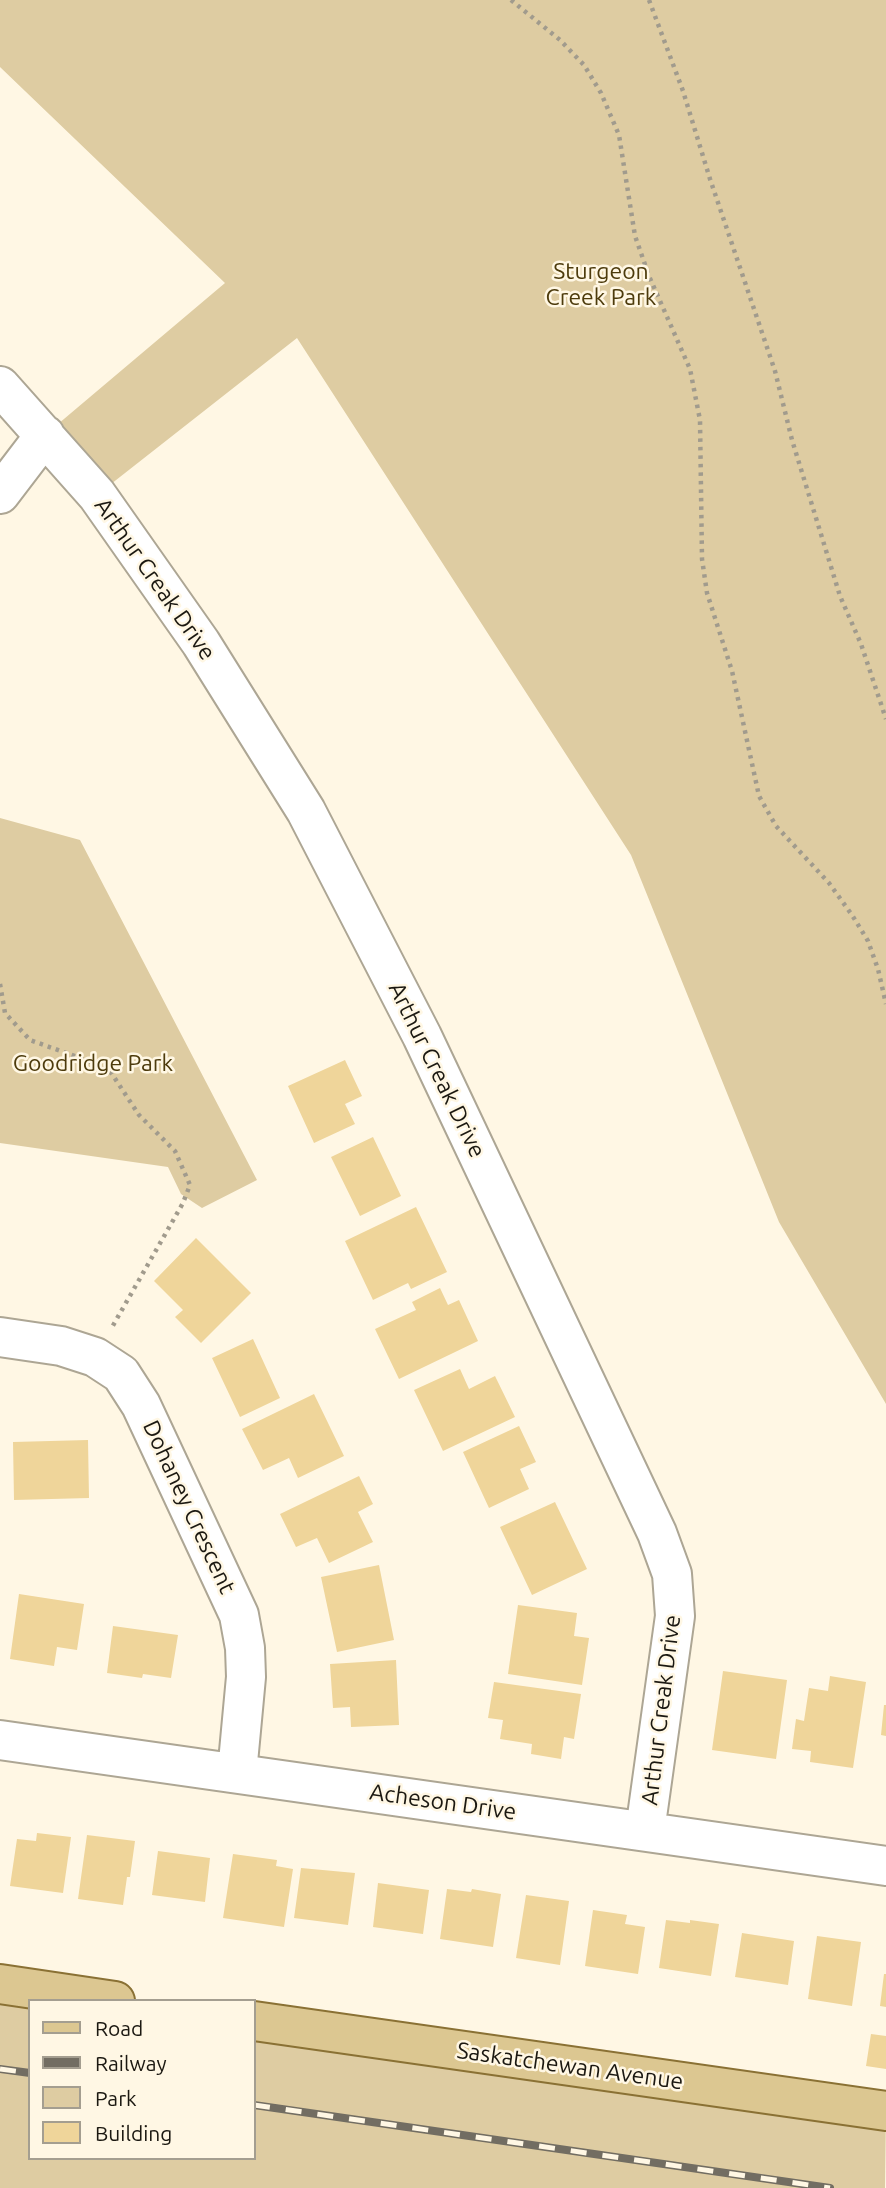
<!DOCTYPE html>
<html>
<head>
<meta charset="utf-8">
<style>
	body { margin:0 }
	#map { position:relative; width:886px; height:2188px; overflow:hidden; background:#fff7e4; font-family:Ubuntu,sans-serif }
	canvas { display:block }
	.legend { position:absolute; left:28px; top:1999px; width:228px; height:161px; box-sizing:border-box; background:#fff7e4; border:2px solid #a49e90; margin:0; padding:9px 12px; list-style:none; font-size:21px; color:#1b1811 }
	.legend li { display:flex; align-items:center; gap:14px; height:35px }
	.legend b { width:35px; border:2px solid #a49e90 }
</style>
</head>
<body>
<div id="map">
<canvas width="886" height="2188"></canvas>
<ul class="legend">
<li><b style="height:9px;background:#dcc791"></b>Road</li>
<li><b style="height:9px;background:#726d62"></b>Railway</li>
<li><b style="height:19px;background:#decca2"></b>Park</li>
<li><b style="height:19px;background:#efd59a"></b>Building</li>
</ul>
</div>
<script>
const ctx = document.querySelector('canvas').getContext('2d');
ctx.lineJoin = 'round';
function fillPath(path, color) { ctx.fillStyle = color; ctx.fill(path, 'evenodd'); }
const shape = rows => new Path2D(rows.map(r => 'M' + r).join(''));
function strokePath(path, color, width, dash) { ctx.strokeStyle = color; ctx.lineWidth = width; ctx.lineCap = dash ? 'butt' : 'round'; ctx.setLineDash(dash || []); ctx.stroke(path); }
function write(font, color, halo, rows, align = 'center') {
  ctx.font = font + ' Ubuntu,sans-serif'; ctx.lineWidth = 5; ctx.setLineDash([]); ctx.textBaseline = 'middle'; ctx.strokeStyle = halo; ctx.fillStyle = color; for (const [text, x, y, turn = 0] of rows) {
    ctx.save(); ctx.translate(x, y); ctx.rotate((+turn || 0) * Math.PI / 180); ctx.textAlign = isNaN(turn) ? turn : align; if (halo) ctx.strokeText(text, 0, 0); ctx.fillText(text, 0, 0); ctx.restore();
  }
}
const green = shape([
	[0,0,886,0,886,1404,779,1222,631,855,297,338,97,495,45,435,225,283,0,67],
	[0,818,80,840,257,1180,202,1208,181,1194,168,1167,0,1143],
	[0,1984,30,2001,30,2158,254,2158,254,2021,886,2111,885,2188,0,2188]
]);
const building = shape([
	[345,1060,362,1096,345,1104,355,1124,314,1143,288,1086],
	[373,1137,401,1196,360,1216,331,1157],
	[416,1207,447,1272,411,1289,408,1283,373,1300,345,1241],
	[196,1238,251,1293,201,1343,175,1317,183,1310,154,1281],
	[440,1288,448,1305,459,1300,478,1341,399,1379,375,1329,416,1310,412,1302],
	[253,1339,280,1398,240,1417,212,1358],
	[460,1369,469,1389,495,1376,515,1417,443,1451,414,1390],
	[314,1394,344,1456,298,1478,289,1458,263,1470,242,1429],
	[519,1426,536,1462,520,1469,529,1489,489,1508,463,1452],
	[88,1440,89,1498,14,1500,13,1442],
	[359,1476,373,1504,358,1512,373,1542,329,1563,317,1538,296,1547,280,1514],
	[555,1502,587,1569,532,1595,500,1527],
	[379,1565,394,1640,337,1652,321,1577],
	[19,1594,84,1604,77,1650,57,1647,54,1666,10,1659],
	[518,1605,577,1613,574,1636,589,1638,582,1685,508,1674],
	[113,1626,178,1635,171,1678,143,1674,142,1678,107,1673],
	[396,1660,399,1725,351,1727,350,1707,333,1708,330,1664],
	[723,1671,787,1680,776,1759,712,1750],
	[830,1676,866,1682,853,1768,810,1762,811,1751,792,1749,796,1719,804,1721,809,1688,828,1691],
	[494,1682,581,1694,574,1739,564,1737,561,1759,531,1754,532,1744,500,1739,503,1720,488,1718],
	[884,1705,886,1705,886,1736,881,1735],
	[37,1833,71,1837,63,1893,10,1886,17,1839,36,1841],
	[87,1835,135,1841,130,1877,127,1877,123,1905,78,1899],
	[158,1851,210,1858,205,1902,152,1895],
	[233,1854,277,1860,276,1866,293,1869,284,1927,223,1918],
	[301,1868,355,1873,348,1925,294,1918],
	[378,1883,429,1890,423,1934,373,1927],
	[447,1889,471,1892,472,1889,501,1894,493,1947,440,1939],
	[526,1895,569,1901,560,1965,516,1958],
	[593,1910,627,1915,625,1924,645,1927,638,1974,585,1966],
	[666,1920,690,1923,690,1920,719,1924,711,1976,659,1968],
	[742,1933,794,1941,788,1985,735,1977],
	[817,1936,861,1942,852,2006,808,1999],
	[884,1974,886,1974,886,2007,880,2006],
	[871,2034,886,2036,886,2069,866,2066]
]);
const path = shape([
	[511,0,560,40,584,65,601,93,619,135,635,236,649,276,690,369,700,420,702,559,707,593,732,671,759,796,776,826,829,883,852,915,868,941,878,969,886,1004],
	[649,0,683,91,710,179,775,371,792,440,840,596,861,644,886,719],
	[0,984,5,1013,30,1040,108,1068,139,1115,175,1151,190,1185,183,1203,111,1329]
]);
const minor = shape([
	[0,386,97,495,201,643,306,811,422,1036,657,1533,672,1574,675,1616,645,1831],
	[0,494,45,435],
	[0,1337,61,1346,95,1357,121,1374,141,1405,239,1615,245,1648,246,1677,237,1773],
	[0,1740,886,1866]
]);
const major = shape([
	[0,1984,115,2001],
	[254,2021,886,2111]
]);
const rail = shape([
	[0,2069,30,2073],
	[254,2105,830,2188]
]);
const parkNames = [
	["Sturgeon",601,271],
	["Creek Park",601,297],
	["Goodridge Park",93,1063]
];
const streetNames = [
	["Arthur Creak Drive",155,579,55],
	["Arthur Creak Drive",437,1070,64],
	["Dohaney Crescent",189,1507,65],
	["Arthur Creak Drive",661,1710,-83],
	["Acheson Drive",443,1802,8],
	["Saskatchewan Avenue",570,2066,8]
];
fillPath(green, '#decca2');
fillPath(building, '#efd59a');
strokePath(minor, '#ada694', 42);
strokePath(major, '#8a7134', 42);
strokePath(path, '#a19b8d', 4.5, [3.5, 5]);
strokePath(minor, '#fff', 38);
strokePath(major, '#dcc791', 38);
strokePath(rail, '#726d62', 8);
strokePath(rail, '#fff7e4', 5, [16]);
write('23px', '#4d3b0c', '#fff7e4', parkNames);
write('23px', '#1b1811', '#fff7e4', streetNames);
</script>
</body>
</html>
